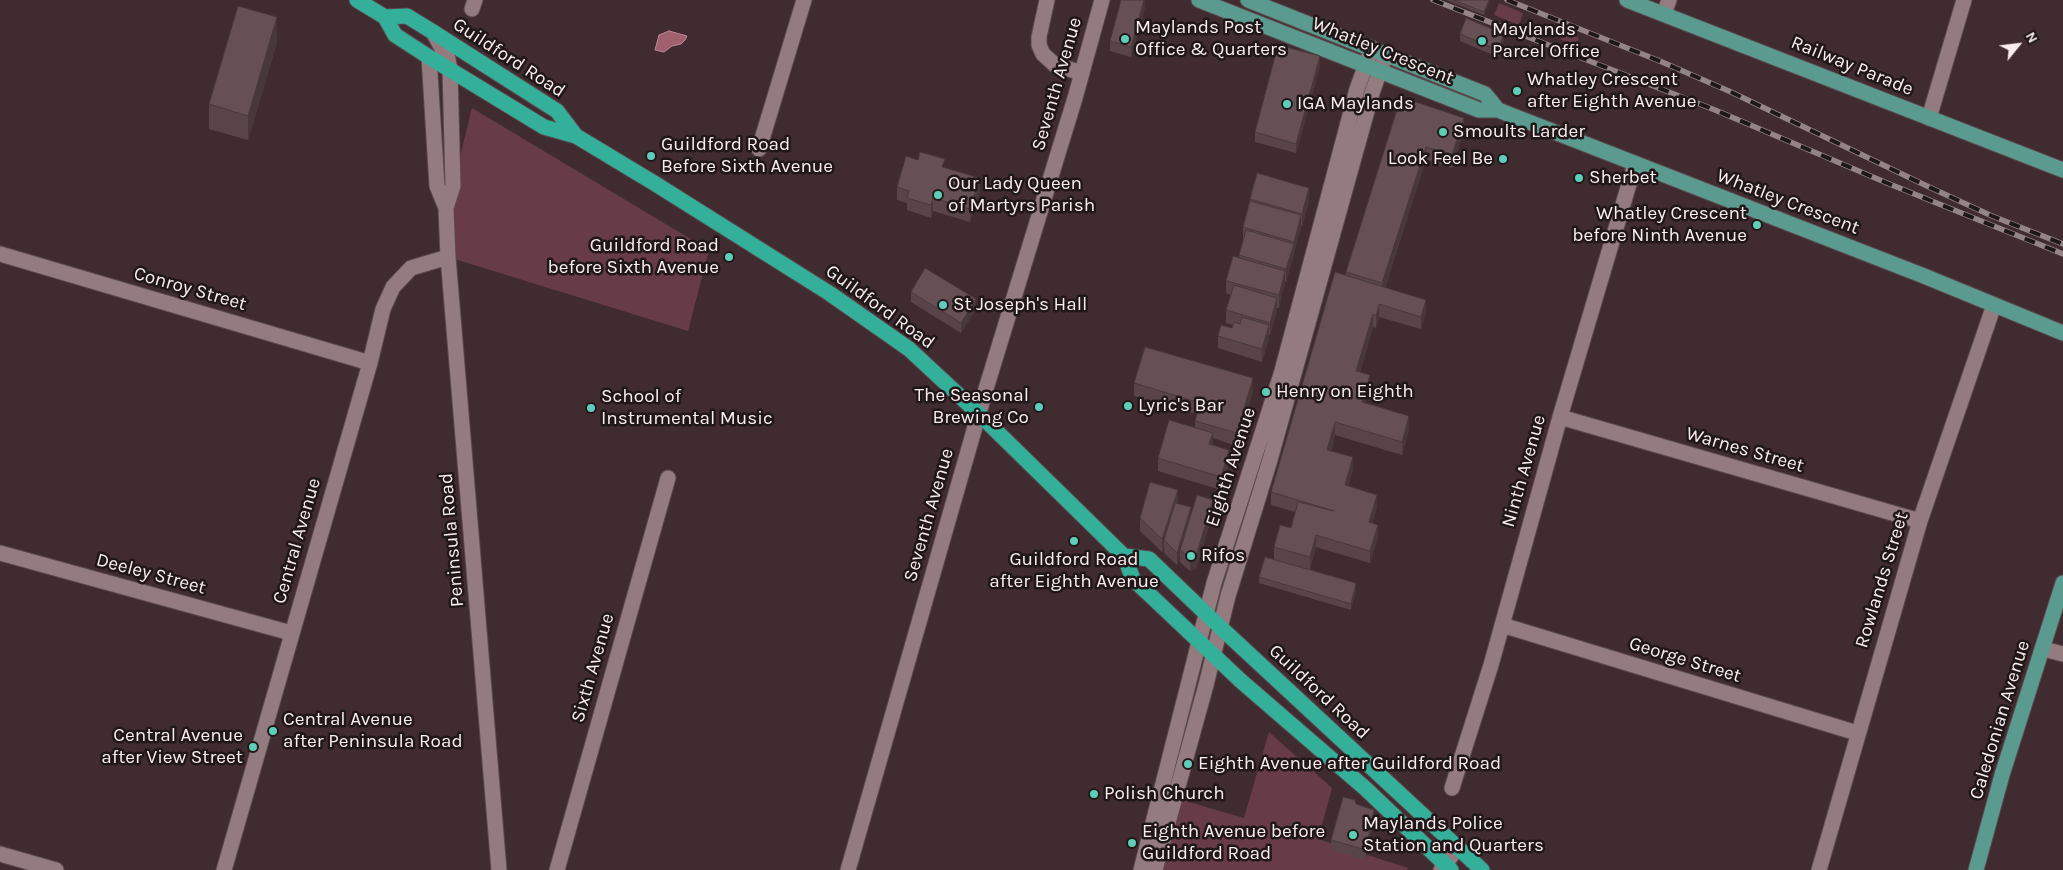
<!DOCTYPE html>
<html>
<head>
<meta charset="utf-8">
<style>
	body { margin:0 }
	#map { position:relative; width:2063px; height:870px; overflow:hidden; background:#402c30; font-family:Karla,sans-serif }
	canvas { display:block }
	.north { position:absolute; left:1993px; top:20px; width:50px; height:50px; -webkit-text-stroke:4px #201719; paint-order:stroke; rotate:61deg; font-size:14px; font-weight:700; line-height:20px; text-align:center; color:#fbedef }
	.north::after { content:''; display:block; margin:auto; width:18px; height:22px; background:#fbedef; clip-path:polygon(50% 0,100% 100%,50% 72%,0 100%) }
</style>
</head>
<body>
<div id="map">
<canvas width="2063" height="870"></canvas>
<div class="north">N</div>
</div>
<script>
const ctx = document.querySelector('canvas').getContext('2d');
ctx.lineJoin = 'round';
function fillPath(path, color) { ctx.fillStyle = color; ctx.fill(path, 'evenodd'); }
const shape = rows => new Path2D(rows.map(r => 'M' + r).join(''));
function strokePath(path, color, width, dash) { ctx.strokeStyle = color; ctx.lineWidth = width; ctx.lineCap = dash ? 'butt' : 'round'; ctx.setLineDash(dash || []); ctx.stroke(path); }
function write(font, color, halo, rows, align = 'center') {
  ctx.font = font + ' Karla,sans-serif'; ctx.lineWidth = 5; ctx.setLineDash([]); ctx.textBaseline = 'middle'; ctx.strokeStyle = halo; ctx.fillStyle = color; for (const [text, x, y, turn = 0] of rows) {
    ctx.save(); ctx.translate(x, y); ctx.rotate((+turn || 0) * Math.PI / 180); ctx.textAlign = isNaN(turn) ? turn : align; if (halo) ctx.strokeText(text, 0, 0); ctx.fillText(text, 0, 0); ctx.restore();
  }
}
const green = shape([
	[1499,3,1523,13,1519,25,1494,15],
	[1563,31,1579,38,1576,46,1560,39],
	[472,108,709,250,688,331,448,257,453,186],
	[1269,732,1332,788,1318,839,1408,868,1407,870,1155,870,1175,798,1244,818]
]);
const water = shape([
	[669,31,687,36,685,40,681,44,672,46,664,52,655,50,659,35,669,31]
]);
const minor = shape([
	[1047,0,1039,37,1039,45,1043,54,1055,65,1082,73],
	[472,9,475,0],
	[1664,14,1669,0],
	[433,32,448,59,450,70,453,186,446,208,448,257,499,870],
	[429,57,437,186,446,208],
	[1929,118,1964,0],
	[759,149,804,0],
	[0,254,370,363],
	[1560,417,1920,521],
	[0,553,291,633],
	[1502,625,1857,733],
	[2043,649,2063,654],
	[1452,788,1491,665,1560,417,1635,164],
	[0,854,56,870],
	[224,870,370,363,383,309,393,287,411,268,448,257],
	[557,870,668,478],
	[848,870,985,392,1075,98,1102,0],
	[1141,870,1214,583,1282,371,1357,89,1372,48],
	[1155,870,1206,685,1228,596,1270,460,1372,93,1386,54],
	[1441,870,1458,847],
	[1819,870,1920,521,1994,305]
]);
const major = shape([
	[1199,0,1479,110,1498,110,1924,276,2063,333],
	[1248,0,1485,94,1498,110],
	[1627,0,2063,170],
	[1976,870,2002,775,2063,583]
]);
const highway = shape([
	[357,0,385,17,395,35,429,57,544,127,576,136,654,183,829,293,909,349,979,414,1124,556,1133,579,1241,681,1366,789,1451,870],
	[385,17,407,16,433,32,557,111,576,136],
	[1124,556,1149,559,1220,627,1482,870]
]);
const rail = shape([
	[1433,0,1715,110,1887,183,2063,254],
	[1507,0,1662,62,1731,92,1929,187,1992,216,2063,244]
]);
const wall = shape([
	[1145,0,1145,7,1131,57,1110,51,1110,41],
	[1446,0,1490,0,1484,15],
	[1460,34,1504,40,1498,57,1460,41],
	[277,42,248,140,209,129,209,104],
	[1320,66,1296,153,1255,142,1255,132],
	[1401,97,1464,130,1452,168,1426,159,1385,288,1426,312,1421,329,1379,317,1376,328,1373,327,1360,372,1370,388,1365,403,1409,429,1402,455,1335,435,1331,451,1353,470,1348,486,1377,508,1372,523,1378,537,1370,563,1316,547,1310,569,1356,590,1351,610,1259,583,1259,577,1274,559,1274,547,1291,528,1295,512,1271,505,1271,492,1346,276,1346,272],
	[945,168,980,191,970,222,933,211,931,218,907,210,907,203,897,200,897,187],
	[1250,199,1309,201,1302,226,1301,226,1286,282,1285,281,1279,308,1277,308,1277,310,1270,335,1269,335,1269,338,1262,362,1218,348,1218,336,1232,328,1233,325,1226,323,1226,310,1231,295,1226,293,1226,281,1239,258,1239,255,1243,240,1243,227],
	[911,292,976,309,961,333,911,302],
	[1134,383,1253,391,1237,446,1213,438,1213,445,1229,463,1221,490,1158,471,1158,458,1195,428,1195,421,1197,414,1134,396],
	[1178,503,1178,504,1191,516,1213,512,1196,569,1190,571,1180,562,1180,555,1177,565,1164,553,1164,547,1162,552,1140,531,1140,518],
	[1356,804,1374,819,1366,860,1331,850,1331,840]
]);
const shadedWall = shape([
	[1144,0,1145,0,1145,7,1131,57,1131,47],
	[1489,0,1490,0,1484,15,1484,12],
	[277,17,277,42,248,140,248,116],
	[1504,34,1504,40,1498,57,1498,50],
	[1320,56,1320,66,1296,153,1296,144],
	[1464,118,1464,130,1452,168,1452,155],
	[1426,147,1426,159,1382,296,1382,283],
	[980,178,980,191,970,222,970,209],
	[1309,188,1309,201,1302,226,1302,214],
	[933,198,933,211,931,218,931,205],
	[1301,215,1301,228,1294,254,1294,242],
	[1294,244,1294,256,1286,282,1286,269],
	[1285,271,1285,283,1279,308,1279,295],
	[1277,298,1277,310,1270,335,1270,323],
	[976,299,976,309,961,333,961,323],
	[1426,300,1426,312,1421,329,1421,317],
	[1379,304,1379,317,1376,328,1376,316],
	[1373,314,1373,327,1356,383,1356,371],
	[1269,325,1269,338,1262,362,1262,349],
	[1370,375,1370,388,1362,415,1362,402],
	[1253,378,1253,391,1237,446,1237,433],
	[1409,416,1409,429,1402,455,1402,442],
	[1335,422,1335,435,1327,462,1327,450],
	[1213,433,1213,446,1209,444],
	[1229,450,1229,463,1221,490,1221,477],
	[1353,457,1353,470,1345,498,1345,485],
	[1178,490,1178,503,1166,542,1164,540,1164,547,1162,552,1162,539],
	[1377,495,1377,508,1369,535,1369,522],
	[1213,500,1213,512,1196,569,1190,571,1190,558],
	[1191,507,1191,520,1180,550,1180,555,1177,565,1177,553],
	[1378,525,1378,537,1370,563,1370,551],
	[1316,535,1316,547,1310,569,1310,557],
	[1356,583,1356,590,1351,610,1351,604],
	[1374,810,1374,819,1366,860,1366,850]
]);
const building = shape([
	[1121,0,1144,0,1131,47,1110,41,1121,0],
	[1454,0,1489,0,1484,12,1454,0],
	[238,6,277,17,248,116,209,104,238,6],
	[1466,18,1504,34,1498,50,1460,34,1466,18],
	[1278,45,1320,56,1296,144,1255,132,1278,45],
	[1401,97,1464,118,1452,155,1426,147,1382,283,1346,272,1401,97],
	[920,152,945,159,942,167,980,178,970,209,933,198,931,205,907,198,909,191,897,187,906,156,918,160,920,152],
	[1257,173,1309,188,1302,214,1250,199,1257,173],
	[1250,201,1301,215,1294,242,1243,227,1250,201],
	[1246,230,1294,244,1286,269,1239,255,1246,230],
	[1233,256,1285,271,1279,295,1226,281,1233,256],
	[925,268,976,299,961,323,911,292,925,268],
	[1335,272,1426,300,1421,317,1379,304,1376,316,1373,314,1356,371,1370,375,1362,402,1409,416,1402,442,1335,422,1327,450,1353,457,1345,485,1377,495,1369,522,1378,525,1370,551,1316,535,1310,557,1274,547,1280,525,1291,528,1298,502,1334,511,1271,492,1335,272],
	[1234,285,1277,298,1270,323,1226,310,1234,285],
	[1242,317,1269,325,1262,349,1218,336,1221,325,1232,328,1234,322,1240,324,1242,317],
	[1145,347,1253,378,1237,433,1195,421,1200,403,1134,383,1145,347],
	[1169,420,1213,433,1209,444,1229,450,1221,477,1158,458,1169,420],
	[1150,482,1178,490,1162,539,1140,518,1150,482],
	[1197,495,1213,500,1196,556,1190,558,1180,550,1197,495],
	[1175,503,1191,507,1177,553,1164,540,1175,503],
	[1265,557,1356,583,1351,604,1259,577,1265,557],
	[1343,797,1355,800,1356,804,1374,810,1366,850,1331,840,1343,797]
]);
const markers = [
	[1125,39,5,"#5eceb8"],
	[1482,41,5,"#5eceb8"],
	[1517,91,5,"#5eceb8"],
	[1287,104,5,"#5eceb8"],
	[1443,132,5,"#5eceb8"],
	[651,156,5,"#5eceb8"],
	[1503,159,5,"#5eceb8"],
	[1579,178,5,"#5eceb8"],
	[938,195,5,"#5eceb8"],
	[1757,225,5,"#5eceb8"],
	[729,257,5,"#5eceb8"],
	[943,305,5,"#5eceb8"],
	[1266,392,5,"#5eceb8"],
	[1128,406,5,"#5eceb8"],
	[1039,407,5,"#5eceb8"],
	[591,408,5,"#5eceb8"],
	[1074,541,5,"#5eceb8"],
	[1191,556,5,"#5eceb8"],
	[273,731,5,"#5eceb8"],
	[253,747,5,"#5eceb8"],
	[1188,764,5,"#5eceb8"],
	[1094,794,5,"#5eceb8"],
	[1353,835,5,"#5eceb8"],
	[1132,843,5,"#5eceb8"]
];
const poiNames = [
	["Maylands Post",1135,28],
	["Office & Quarters",1135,50],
	["Maylands",1492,30],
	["Parcel Office",1492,52],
	["Whatley Crescent",1527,80],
	["after Eighth Avenue",1527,102],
	["IGA Maylands",1297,104],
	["Smoults Larder",1453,132],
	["Guildford Road",661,145],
	["Before Sixth Avenue",661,167],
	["Look Feel Be",1493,159,"right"],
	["Sherbet",1589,178],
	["Our Lady Queen",948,184],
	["of Martyrs Parish",948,206],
	["Whatley Crescent",1747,214,"right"],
	["before Ninth Avenue",1747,236,"right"],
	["Guildford Road",719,246,"right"],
	["before Sixth Avenue",719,268,"right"],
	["St Joseph's Hall",953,305],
	["Henry on Eighth",1276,392],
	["The Seasonal",1029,396,"right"],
	["Brewing Co",1029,418,"right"],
	["School of",601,397],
	["Instrumental Music",601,419],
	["Lyric's Bar",1138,406],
	["Rifos",1201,556],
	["Guildford Road",1074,560,"center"],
	["after Eighth Avenue",1074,582,"center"],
	["Central Avenue",283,720],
	["after Peninsula Road",283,742],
	["Central Avenue",243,736,"right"],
	["after View Street",243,758,"right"],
	["Eighth Avenue after Guildford Road",1198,764],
	["Polish Church",1104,794],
	["Maylands Police",1363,824],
	["Station and Quarters",1363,846],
	["Eighth Avenue before",1142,832],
	["Guildford Road",1142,854]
];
const streetNames = [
	["Whatley Crescent",1383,51,22],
	["Guildford Road",509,58,33],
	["Railway Parade",1852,66,22],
	["Seventh Avenue",1057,84,-74],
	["Whatley Crescent",1788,202,21],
	["Conroy Street",190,289,16],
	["Guildford Road",880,307,36],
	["Warnes Street",1745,450,16],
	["Eighth Avenue",1231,467,-72],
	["Ninth Avenue",1524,471,-74],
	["Seventh Avenue",929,515,-74],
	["Peninsula Road",452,540,-95],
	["Central Avenue",297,541,-74],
	["Deeley Street",151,574,15],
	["Rowlands Street",1882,580,-73],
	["George Street",1685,660,17],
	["Sixth Avenue",593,668,-74],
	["Guildford Road",1319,692,43],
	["Caledonian Avenue",2000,720,-73]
];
fillPath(green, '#683c46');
fillPath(water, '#a0606e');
strokePath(water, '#bb8a95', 1);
strokePath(minor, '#59484c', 17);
strokePath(major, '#59484c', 17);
strokePath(highway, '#59484c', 17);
strokePath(minor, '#937b7f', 15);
strokePath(major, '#5a9a8f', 15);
strokePath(highway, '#34af9a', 15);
strokePath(rail, '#958487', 5.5);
strokePath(rail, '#201719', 4, [11]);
fillPath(wall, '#594549');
fillPath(shadedWall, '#48383c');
fillPath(building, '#675055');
strokePath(building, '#48383c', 1);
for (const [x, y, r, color] of markers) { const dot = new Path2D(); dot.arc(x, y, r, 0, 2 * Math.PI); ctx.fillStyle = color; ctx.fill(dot); strokePath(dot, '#201719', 2); }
write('19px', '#fbedef', '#201719', poiNames, 'left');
write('19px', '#fbedef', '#201719', streetNames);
</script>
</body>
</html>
